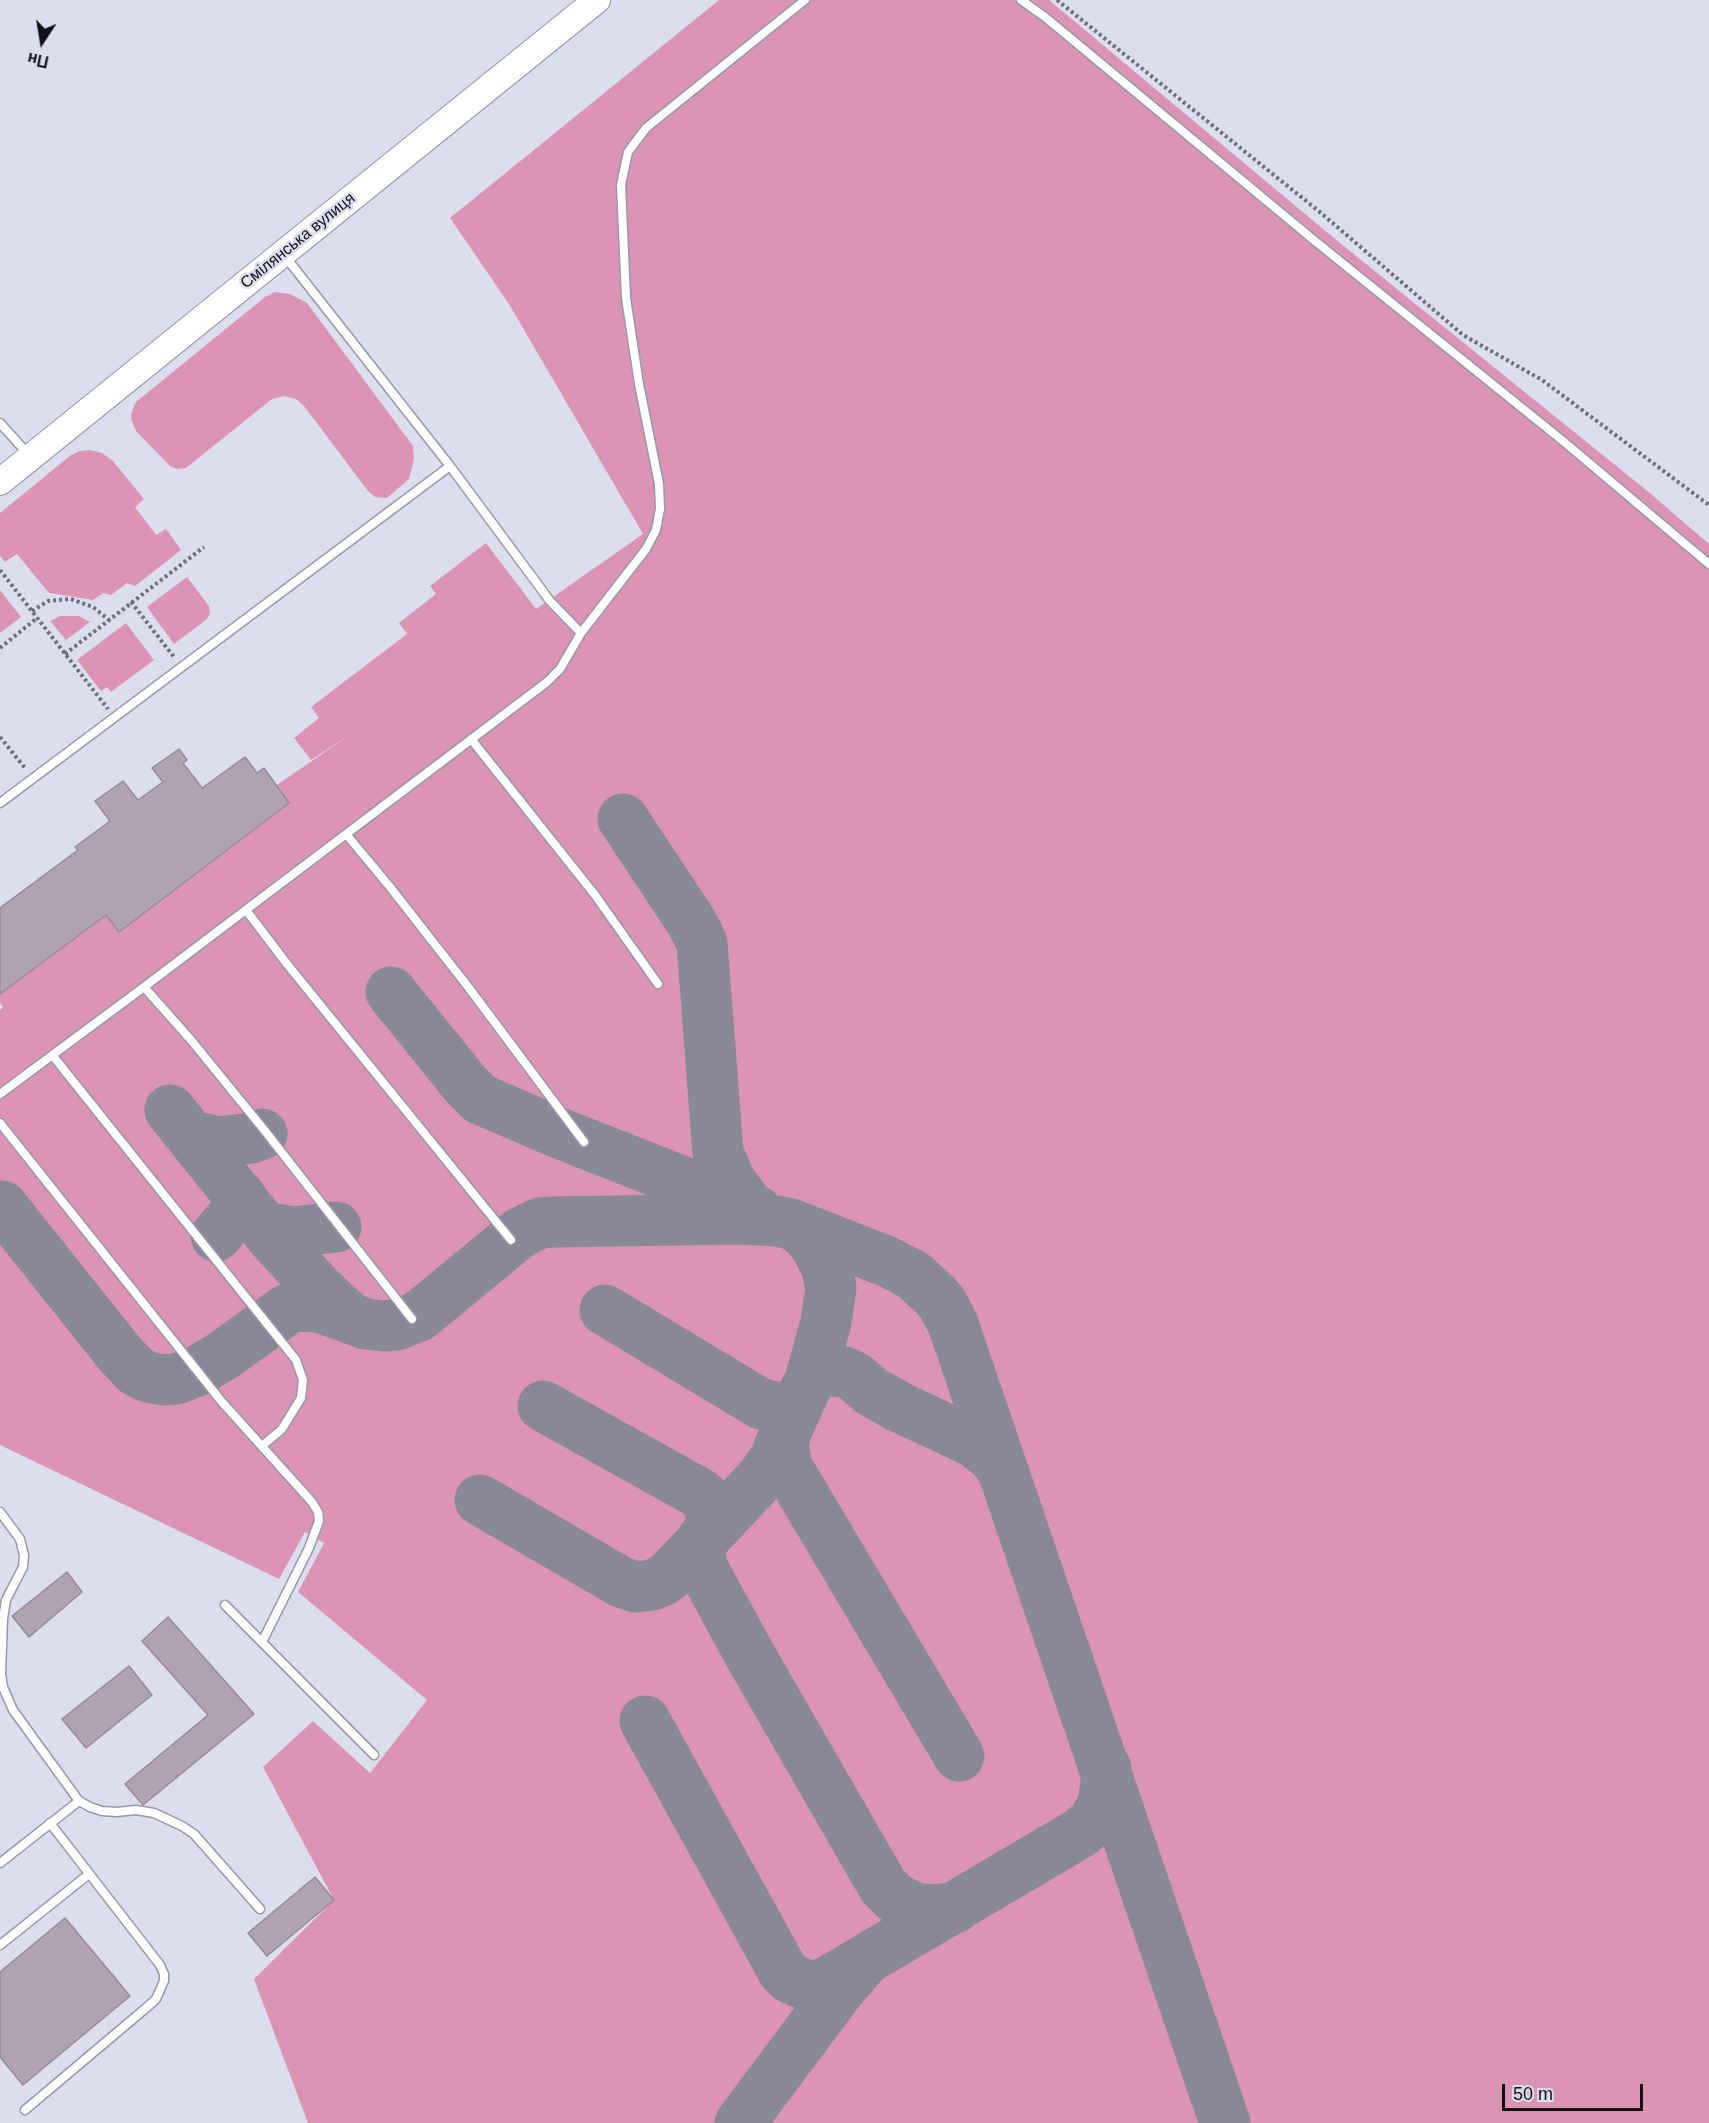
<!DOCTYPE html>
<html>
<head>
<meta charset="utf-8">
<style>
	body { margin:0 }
	#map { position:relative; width:1709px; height:2123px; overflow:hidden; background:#ddddf0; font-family:Arial,sans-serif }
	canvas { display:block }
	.north { position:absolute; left:12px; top:12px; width:60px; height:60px; -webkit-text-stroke:4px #ddddf0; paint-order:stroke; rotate:192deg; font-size:16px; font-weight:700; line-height:24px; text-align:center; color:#101016 }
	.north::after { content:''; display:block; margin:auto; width:21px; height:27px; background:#101016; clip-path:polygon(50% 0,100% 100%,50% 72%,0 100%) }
	.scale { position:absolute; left:1502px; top:2084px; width:141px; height:27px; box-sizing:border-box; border:3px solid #101016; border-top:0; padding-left:8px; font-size:18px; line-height:21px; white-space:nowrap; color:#101016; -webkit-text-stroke:4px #ddddf0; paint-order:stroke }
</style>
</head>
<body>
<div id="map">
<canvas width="1709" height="2123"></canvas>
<div class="north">Пн</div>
<div class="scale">50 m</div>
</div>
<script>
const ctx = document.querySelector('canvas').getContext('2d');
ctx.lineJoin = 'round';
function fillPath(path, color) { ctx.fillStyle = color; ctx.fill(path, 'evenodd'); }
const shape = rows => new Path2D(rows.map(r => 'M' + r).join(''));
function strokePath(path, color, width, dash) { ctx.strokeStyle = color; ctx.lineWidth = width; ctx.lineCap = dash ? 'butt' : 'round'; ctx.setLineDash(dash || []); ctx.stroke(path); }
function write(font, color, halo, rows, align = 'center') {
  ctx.font = font + ' Arial,sans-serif'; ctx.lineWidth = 5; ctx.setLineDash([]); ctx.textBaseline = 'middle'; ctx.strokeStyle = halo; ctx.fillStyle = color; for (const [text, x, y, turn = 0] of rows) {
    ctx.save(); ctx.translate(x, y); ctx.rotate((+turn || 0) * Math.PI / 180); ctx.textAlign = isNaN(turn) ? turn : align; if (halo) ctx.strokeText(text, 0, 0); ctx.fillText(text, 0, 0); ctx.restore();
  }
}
const green = shape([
	[719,0,1049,0,1335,239,1651,494,1709,544,1709,2123,308,2123,254,1979,334,1900,263,1767,313,1721,370,1773,427,1700,298,1592,324,1543,305,1532,279,1579,0,1445,0,1010,3,1007,0,1003,0,994,106,915,119,932,289,803,277,785,348,736,311,760,294,738,319,718,311,707,407,634,399,623,436,594,430,586,486,543,536,609,643,534,509,304,450,218],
	[275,292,290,294,307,303,413,446,414,459,409,479,387,498,375,497,368,491,304,406,296,399,284,396,272,399,186,468,178,469,171,467,136,431,131,419,132,411,136,402,265,297],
	[90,450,102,453,112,460,144,499,135,507,156,535,166,529,181,550,135,586,127,583,111,595,103,593,93,600,49,593,17,554,5,562,0,556,0,513,71,455,80,451],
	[187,577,209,606,210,613,207,619,174,644,147,607],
	[0,590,21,617,0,633],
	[60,616,79,616,90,622,66,640,50,621],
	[126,623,154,660,111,692,107,687,101,691,77,660]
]);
const taxiway = shape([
	[623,819,692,923,702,943,718,1153,732,1184,751,1208],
	[391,992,466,1085,480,1099,559,1133,757,1211],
	[170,1110,275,1241,320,1290,350,1318,366,1324,384,1326,397,1325,419,1316,521,1232,540,1223,553,1222,740,1219,777,1221,791,1224,888,1262,913,1275,934,1294,942,1303,953,1324,1225,2123],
	[191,1136,219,1142,251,1138,262,1134],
	[2,1206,120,1354,136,1371,148,1377,163,1380,176,1379,197,1371,224,1355,286,1310,296,1306,318,1307,350,1318],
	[794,1225,806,1234,817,1248,827,1269,831,1288,826,1322,811,1377],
	[265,1227,293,1232,336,1227],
	[216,1236,234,1214,240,1196],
	[605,1310,761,1404,785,1409,798,1403],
	[543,1406,701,1494,709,1503,710,1509,712,1516,709,1531],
	[786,1431,805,1390,814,1374,829,1371,845,1372,855,1377,871,1391,899,1407,974,1442,993,1457,1002,1469],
	[480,1500,621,1582,636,1587,652,1585,662,1581,670,1575,762,1477,774,1460,786,1431,783,1445,787,1467,959,1756],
	[703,1538,699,1553,704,1571,751,1657,883,1886,895,1898,917,1909,938,1910,956,1907],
	[645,1721,783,1971,790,1978,808,1986,819,1985,829,1981,863,1961],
	[740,2123,841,1988,866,1959,1080,1833,1093,1822,1103,1804,1106,1783,1106,1768]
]);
const building = shape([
	[179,749,187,760,183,763,202,788,245,757,257,773,264,768,289,803,119,932,106,915,0,994,0,908,78,850,75,847,110,821,95,801,123,781,138,800,163,782,152,768,179,749],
	[67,1572,82,1592,29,1637,12,1616,67,1572],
	[168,1617,254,1714,143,1805,125,1784,208,1715,142,1641,168,1617],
	[129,1666,152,1695,86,1748,62,1719,129,1666],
	[315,1877,334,1900,267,1956,248,1933,315,1877],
	[65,1918,130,1996,23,2085,0,2057,0,1972,65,1918]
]);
const path = shape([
	[1057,0,1321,213,1463,335,1542,380,1709,505],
	[0,570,108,709],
	[131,602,174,657],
	[32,611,48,601,71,599,93,607,109,620],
	[0,648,37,618],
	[65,654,204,547],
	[0,737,25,768]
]);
const lane = shape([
	[1021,0,1045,17,1315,241,1563,441,1709,564],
	[0,423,28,454],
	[450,466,550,601,581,633],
	[471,739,595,895,658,984],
	[0,803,450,466,284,255],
	[346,834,390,887,469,988,584,1142],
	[246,910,287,964,511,1240],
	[144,987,191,1040,265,1131,412,1319],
	[53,1056,296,1360,303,1380,301,1398,282,1429,262,1446],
	[0,1094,144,987,547,682,560,669,581,633,646,549,656,530,660,509,659,484,639,384,626,298,621,185,628,152,646,128,805,0],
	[0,1123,222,1402,312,1502,318,1512,319,1521,309,1548,262,1642],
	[0,1512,20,1539,24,1555,23,1567,6,1600,3,1619,1,1674,3,1687,13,1710,79,1801,90,1807,102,1811,117,1812,136,1810,154,1813,182,1826,194,1834,260,1909],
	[225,1605,374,1755],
	[0,1863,79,1801],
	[0,1945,89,1874],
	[25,2110,146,2008,156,1999,164,1981,164,1974,160,1965,50,1823]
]);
const primary = shape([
	[0,482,597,0]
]);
const streetNames = [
	["Смілянська вулиця",298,241,-39]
];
fillPath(green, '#db94b4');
strokePath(taxiway, '#888896', 51);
fillPath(building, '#afa2b2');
strokePath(building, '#968a9a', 1.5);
strokePath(lane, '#9797aa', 11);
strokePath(primary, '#9797aa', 28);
strokePath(path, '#6f6f7b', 4, [3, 3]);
strokePath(lane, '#fff', 8);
strokePath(primary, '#fff', 26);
write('16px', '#101016', '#ddddf0', streetNames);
</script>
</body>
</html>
